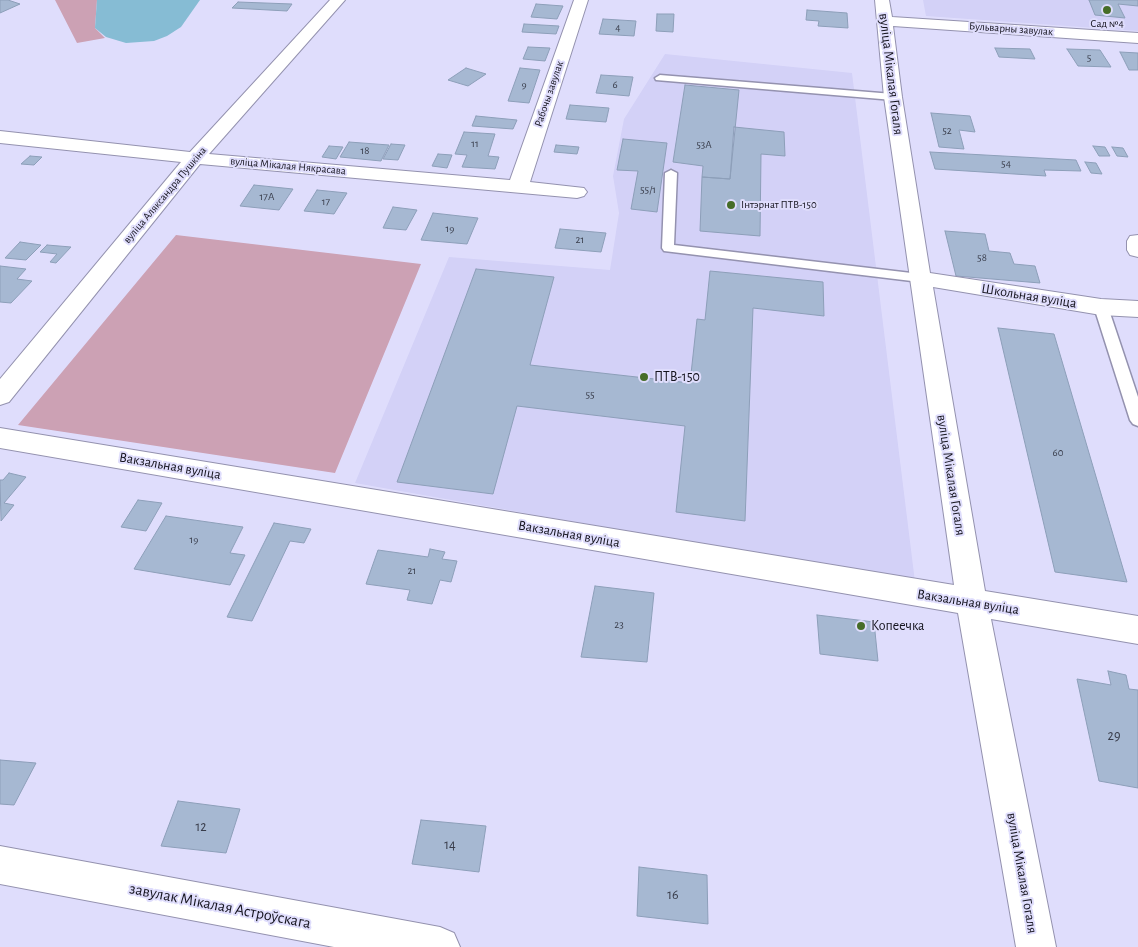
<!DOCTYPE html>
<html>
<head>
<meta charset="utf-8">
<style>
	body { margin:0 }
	canvas { display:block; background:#dfddfc }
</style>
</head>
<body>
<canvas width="1138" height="947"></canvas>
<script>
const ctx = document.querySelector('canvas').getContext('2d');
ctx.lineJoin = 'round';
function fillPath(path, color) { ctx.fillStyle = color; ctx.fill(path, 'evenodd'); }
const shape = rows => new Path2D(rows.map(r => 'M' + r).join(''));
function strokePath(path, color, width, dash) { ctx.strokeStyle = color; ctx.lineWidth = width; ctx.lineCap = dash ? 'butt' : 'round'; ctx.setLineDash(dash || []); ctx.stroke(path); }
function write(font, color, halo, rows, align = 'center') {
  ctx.font = font + ' "Alegreya Sans",sans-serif'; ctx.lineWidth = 4; ctx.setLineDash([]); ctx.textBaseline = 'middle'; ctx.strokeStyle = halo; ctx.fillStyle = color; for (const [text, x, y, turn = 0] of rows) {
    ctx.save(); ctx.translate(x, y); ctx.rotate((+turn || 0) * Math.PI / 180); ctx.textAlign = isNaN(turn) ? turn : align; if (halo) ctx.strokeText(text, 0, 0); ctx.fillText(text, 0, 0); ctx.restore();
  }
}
const built = shape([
	[923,0,1138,0,1138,31,926,16],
	[665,54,852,73,915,582,355,483,449,257,610,270,619,213,613,176,624,119]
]);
const green = shape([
	[55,0,97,0,95,28,105,38,77,43],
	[176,235,421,264,335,473,18,425]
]);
const water = shape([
	[97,0,200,0,181,27,167,36,154,41,126,43,106,37,95,28]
]);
const building = shape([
	[0,0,8,0,20,4,0,13,0,0],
	[1089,0,1138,0,1138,6,1118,4,1125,18,1095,15,1089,0],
	[238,2,292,4,287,11,232,8,238,2],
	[536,4,563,6,557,19,531,17,536,4],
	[807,10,847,13,848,28,818,26,819,21,806,20,807,10],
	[657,14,674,14,673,32,656,31,657,14],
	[603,19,636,21,634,36,599,34,603,19],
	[524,24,559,26,556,34,522,32,524,24],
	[528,47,550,48,545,61,523,59,528,47],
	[995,48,1030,49,1035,59,999,57,995,48],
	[1067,49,1100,50,1111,67,1078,66,1067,49],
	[1120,52,1138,53,1138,70,1129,70,1120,52],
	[466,68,486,74,468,86,448,80,466,68],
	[520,68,540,70,529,103,508,101,520,68],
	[601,75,633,77,629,96,596,93,601,75],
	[685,85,739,90,730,179,702,177,703,166,673,162,685,85],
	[570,105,609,108,606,122,566,119,570,105],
	[931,113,970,116,975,132,959,130,964,149,939,147,931,113],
	[476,116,517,120,513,129,472,126,476,116],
	[734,127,784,132,785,156,761,154,760,236,700,231,702,177,730,179,734,127],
	[464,132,495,134,488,156,499,157,495,169,462,167,467,155,455,154,464,132],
	[623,139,667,143,657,212,631,209,638,171,617,170,623,139],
	[349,142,389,145,381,161,340,157,349,142],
	[391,144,405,145,398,160,383,159,391,144],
	[556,145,579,147,577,154,554,152,556,145],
	[329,146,343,147,336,159,322,157,329,146],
	[1093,146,1105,147,1110,156,1099,156,1093,146],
	[1112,147,1123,148,1128,157,1117,156,1112,147],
	[930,152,1076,160,1081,171,1044,170,1046,176,935,169,930,152],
	[438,154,452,155,447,168,432,166,438,154],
	[30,156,42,157,34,165,21,164,30,156],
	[1085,162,1096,163,1102,174,1091,173,1085,162],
	[254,185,293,189,279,210,240,206,254,185],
	[317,190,347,193,334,214,304,211,317,190],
	[393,207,417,210,406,230,383,228,393,207],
	[433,213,478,218,467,244,421,240,433,213],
	[560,229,606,233,601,252,555,248,560,229],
	[945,231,985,234,989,251,1010,253,1014,264,1035,266,1040,283,956,276,945,231],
	[20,242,41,245,26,260,5,258,20,242],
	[47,245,71,247,56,263,50,262,57,254,40,252,47,245],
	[0,266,26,269,17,279,32,281,11,303,0,302,0,266],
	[476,269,554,277,530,365,690,383,697,319,705,320,710,271,823,282,824,316,753,308,745,521,676,512,685,426,517,406,493,494,397,482,476,269],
	[998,328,1054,334,1127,582,1055,572,998,328],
	[9,473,26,477,4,503,14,505,1,521,0,480,3,480,9,473],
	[138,500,162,503,146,531,121,527,138,500],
	[166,516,243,527,230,553,245,555,230,585,134,569,166,516],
	[274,523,311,529,304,543,290,541,252,621,227,617,274,523],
	[430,549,445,552,442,559,457,561,451,582,440,580,432,604,407,600,410,590,366,584,378,550,428,557,430,549],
	[595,586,654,593,647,662,581,657,595,586],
	[817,615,874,622,878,661,820,654,817,615],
	[1108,671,1126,675,1129,689,1138,690,1138,788,1099,781,1077,679,1111,685,1108,671],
	[0,760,36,763,14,805,0,804,0,760],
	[178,801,240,809,226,853,161,846,178,801],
	[421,820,486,826,479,872,412,864,421,820],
	[639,867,707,875,708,924,637,916,639,867]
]);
const service = shape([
	[660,75,893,94,898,97,893,100,656,80,655,78,660,75],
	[671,170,677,173,674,245,920,274,927,278,920,282,664,251,662,248,665,173,671,170],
	[1101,303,1106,304,1108,307,1138,397,1138,426,1133,424,1130,420,1094,307,1096,304,1101,303]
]);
const minor = shape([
	[330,0,345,0,209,154,510,180,574,0,588,0,530,182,584,188,587,192,584,196,577,198,200,164,9,402,0,405,0,379,181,162,0,143,0,131,190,152,330,0],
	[875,0,889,0,892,17,1138,33,1138,43,893,26,902,97,930,273,1101,299,1138,301,1138,317,1101,315,933,287,985,591,1138,616,1138,644,991,619,1056,947,1016,947,958,613,0,448,0,428,954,585,884,97,875,0],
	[1138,235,1138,257,1130,255,1127,250,1127,241,1130,236,1138,235],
	[0,846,440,927,454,933,460,947,334,947,0,884,0,846]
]);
const markers = [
	[1107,10,5,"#466d28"],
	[731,205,5,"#466d28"],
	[644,377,5,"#466d28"],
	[861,626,5,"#466d28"]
];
const farPoinames = [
	["Сад №4",1107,24],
	["Інтэрнат ПТВ-150",741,205,"left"]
];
const numberNames = [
	["4",618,28],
	["5",1089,58],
	["9",524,85],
	["6",615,85],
	["52",947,131],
	["11",475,144],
	["53А",704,145],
	["18",365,151],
	["54",1006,164],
	["55/1",648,190],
	["17А",267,197],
	["17",326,202],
	["19",450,229],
	["21",580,240],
	["58",982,258],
	["55",590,395],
	["60",1058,453],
	["19",194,540],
	["21",412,571],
	["23",619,625]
];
const farStreetnames = [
	["Бульварны завулак",1011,29,4],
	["Рабочы завулак",549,94,-71],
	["вуліца Мікалая Някрасава",288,166,5],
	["вуліца Аляксандра Пушкіна",165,195,-50]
];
const streetNames = [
	["вуліца Мікалая Гогаля",891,74,83],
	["Школьная вуліца",1029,296,9],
	["Вакзальная вуліца",170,466,10],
	["вуліца Мікалая Гогаля",951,475,81],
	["Вакзальная вуліца",569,534,10],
	["Вакзальная вуліца",968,602,9],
	["вуліца Мікалая Гогаля",1022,873,80]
];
const poiNames = [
	["ПТВ-150",654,377],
	["Копеечка",871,626]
];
const nearNumbernames = [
	["29",1114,736],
	["12",201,827],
	["14",450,845],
	["16",673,895]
];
const nearStreetnames = [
	["завулак Мікалая Астроўскага",220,906,11]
];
fillPath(built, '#d3d1f7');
fillPath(green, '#cca1b4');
fillPath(water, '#86bcd4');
fillPath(building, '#a6b8d2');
strokePath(building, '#8d9fb9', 1);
strokePath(service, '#9492af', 3);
strokePath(minor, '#9492af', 2);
fillPath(service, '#fff');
fillPath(minor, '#fff');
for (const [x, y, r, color] of markers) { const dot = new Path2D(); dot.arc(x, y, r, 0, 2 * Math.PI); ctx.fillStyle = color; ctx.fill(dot); strokePath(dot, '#dfddfc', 2); }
write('11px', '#14131d', '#dfddfc', farPoinames);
write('11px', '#383c4a', null, numberNames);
write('11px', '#14131d', '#dfddfc', farStreetnames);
write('14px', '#14131d', '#dfddfc', streetNames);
write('14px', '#14131d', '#dfddfc', poiNames, 'left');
write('14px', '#383c4a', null, nearNumbernames);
write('16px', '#14131d', '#dfddfc', nearStreetnames);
</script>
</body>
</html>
